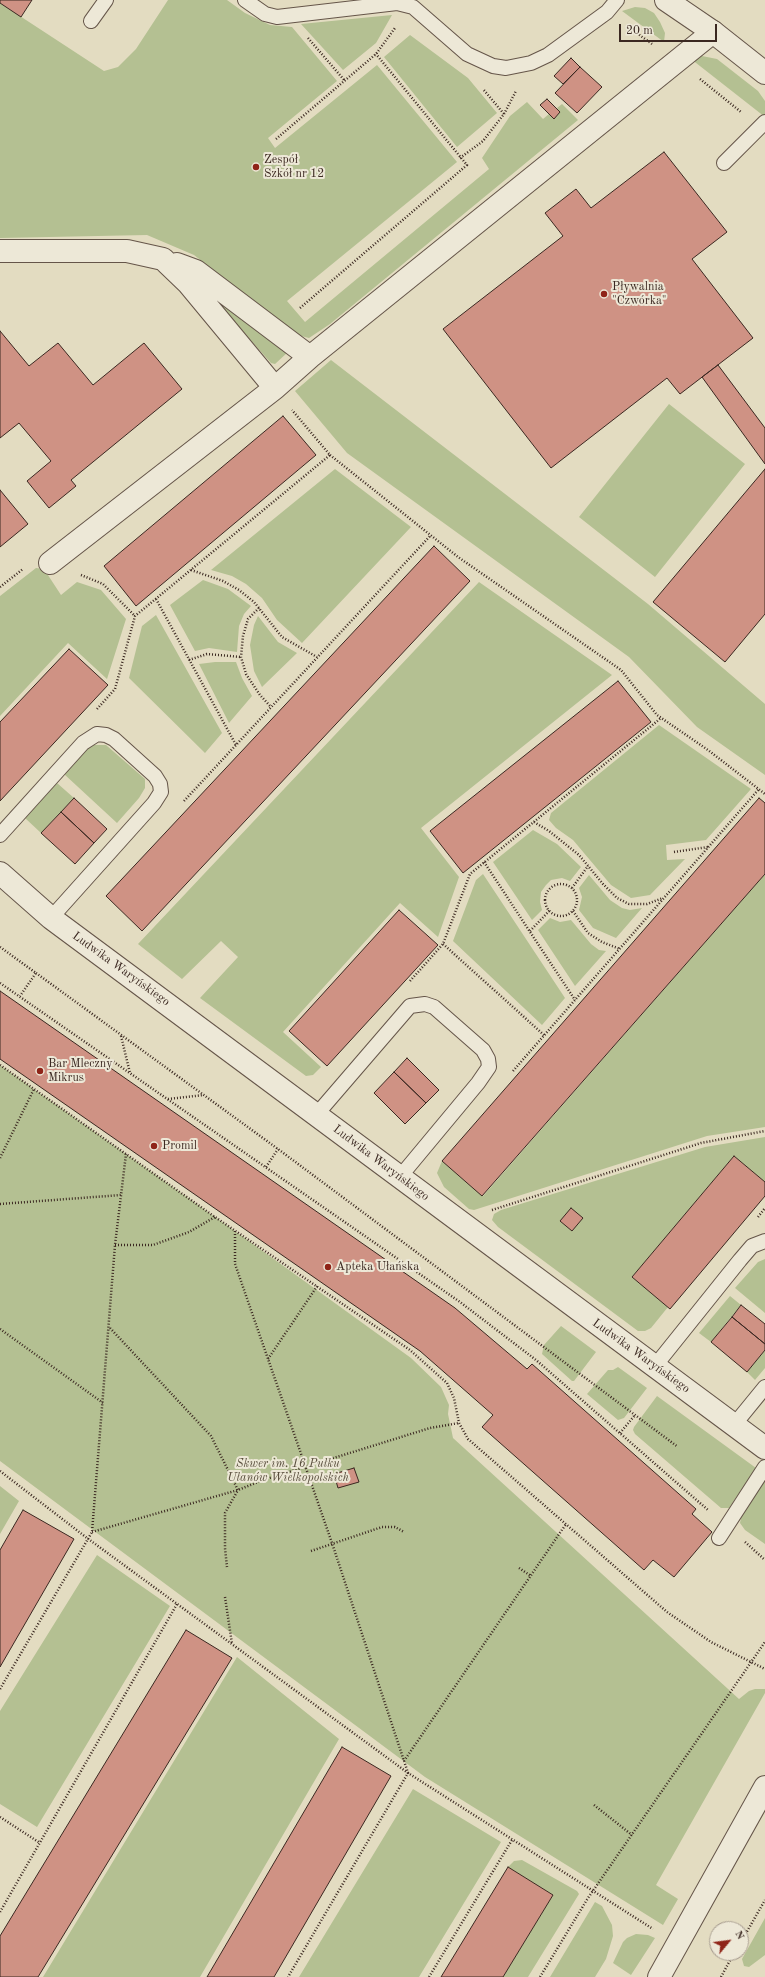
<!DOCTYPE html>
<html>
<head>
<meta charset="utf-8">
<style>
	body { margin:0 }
	#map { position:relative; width:765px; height:1977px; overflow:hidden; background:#e3dcc1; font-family:"Old Standard TT",serif }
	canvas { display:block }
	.north { position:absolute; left:709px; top:1921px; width:40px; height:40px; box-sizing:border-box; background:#ede8d7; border:1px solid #a69b8e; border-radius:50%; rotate:61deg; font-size:11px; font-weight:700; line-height:16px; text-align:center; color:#3b2821 }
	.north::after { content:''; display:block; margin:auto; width:14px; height:18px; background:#8f2418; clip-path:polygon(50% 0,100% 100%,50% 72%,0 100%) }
	.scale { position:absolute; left:619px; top:24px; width:98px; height:18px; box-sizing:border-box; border:2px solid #3b2821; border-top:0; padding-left:5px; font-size:12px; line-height:14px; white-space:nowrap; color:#3b2821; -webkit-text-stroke:3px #ede8d7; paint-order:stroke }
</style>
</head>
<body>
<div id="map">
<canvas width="765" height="1977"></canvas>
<div class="north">N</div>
<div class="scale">20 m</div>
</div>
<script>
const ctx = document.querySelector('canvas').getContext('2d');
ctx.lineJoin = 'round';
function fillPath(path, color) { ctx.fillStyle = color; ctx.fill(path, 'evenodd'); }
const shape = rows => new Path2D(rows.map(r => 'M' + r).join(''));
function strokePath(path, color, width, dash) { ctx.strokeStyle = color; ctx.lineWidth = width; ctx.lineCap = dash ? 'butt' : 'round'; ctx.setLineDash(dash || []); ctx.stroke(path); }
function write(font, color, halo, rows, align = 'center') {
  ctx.font = font + ' "Old Standard TT",serif'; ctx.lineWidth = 4; ctx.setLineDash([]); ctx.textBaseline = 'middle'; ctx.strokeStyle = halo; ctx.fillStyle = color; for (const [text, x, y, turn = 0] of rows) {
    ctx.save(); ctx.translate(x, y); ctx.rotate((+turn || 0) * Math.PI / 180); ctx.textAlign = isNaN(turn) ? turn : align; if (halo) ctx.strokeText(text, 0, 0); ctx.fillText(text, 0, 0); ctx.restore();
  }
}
const green = shape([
	[168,0,227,0,245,13,270,25,292,27,337,81,268,138,275,148,377,65,457,162,287,301,305,322,489,169,482,158,510,116,527,102,543,119,549,114,554,119,560,112,557,108,562,104,578,120,330,324,309,338,297,335,194,255,147,235,0,238,0,3,104,71,118,67,136,49],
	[635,7,645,8,654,13,660,22,665,33,664,42,622,11],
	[392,15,376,43,343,70,301,24],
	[410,35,468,78,497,113,457,147,384,57],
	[702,56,717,59,758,91,765,101,765,117,691,59],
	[212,297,288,352,275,364,271,363],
	[331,360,648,604,765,704,765,775,697,727,629,657,347,453,295,391],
	[669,404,745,464,655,577,579,517],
	[335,469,411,527,302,643,277,620,262,598,246,584,232,576,211,570],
	[36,568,44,569,61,595,77,582,101,590,126,619,107,679,68,643,0,716,0,596],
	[203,580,228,589,251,606,244,614,239,626,237,652,209,648,195,651,170,605],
	[479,582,612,675,421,828,459,877,438,937,400,903,283,1032,321,1067,313,1075,306,1076,200,998,238,957,221,941,182,979,138,944],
	[156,615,222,733,205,753,129,678,142,626],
	[258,616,278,642,297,653,262,687,254,671,250,645,254,625],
	[215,662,236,662,242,678,252,696,229,723,199,664],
	[659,725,751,789,706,840,666,845,667,860,685,859,650,895,631,898,611,885,573,840,556,828,549,820,551,813],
	[94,745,106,745,145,779,145,788,139,798,117,823,64,774,84,751],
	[57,783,74,798,41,833,25,818],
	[533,830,557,844,581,867,570,881,562,878,551,880,546,885,541,892,540,902,542,910,532,920,493,862],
	[483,874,565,998,542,1025,453,941,476,880],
	[765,874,765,1127,707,1136,474,1210,469,1209,444,1187,437,1173,442,1161,483,1196],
	[589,875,610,900,622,908,630,910,642,908,616,938,593,928,579,910,582,897,579,888],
	[550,918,560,922,571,920,591,944,599,950,606,951,575,986,538,930],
	[0,1065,235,1231,411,1358,441,1387,449,1405,448,1414,453,1438,739,1699,749,1691,755,1689,765,1689,765,1693,656,1885,678,1899,663,1925,425,1777,0,1461],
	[765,1137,765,1182,734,1156,632,1277,668,1307,651,1328,645,1331,638,1331,498,1227,492,1220,494,1214,501,1210,705,1147],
	[765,1259,765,1313,735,1288,758,1262],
	[730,1296,741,1305,711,1342,699,1333],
	[561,1326,596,1352,574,1381,572,1381,542,1354,544,1345],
	[765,1350,765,1368,755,1380,747,1372],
	[618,1367,647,1388,624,1418,618,1420,587,1394,608,1370,613,1370],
	[657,1396,756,1468,729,1508,721,1508,635,1434,633,1430,634,1427],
	[765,1480,765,1544,745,1530,740,1523,741,1518],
	[0,1486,19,1501,0,1534],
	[97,1555,170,1606,37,1827,0,1804,0,1711],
	[237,1657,339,1739,200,1977,43,1977],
	[413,1789,501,1842,419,1977,299,1977],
	[522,1860,577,1891,579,1894,528,1977,503,1977,553,1895,508,1867,514,1861],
	[595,1902,602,1906,612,1925,613,1936,606,1959,595,1977,550,1977],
	[765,1918,765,1955,749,1967,744,1966,742,1959],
	[636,1934,648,1935,655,1938,631,1975,613,1963,623,1942,627,1938]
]);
const building = shape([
	[0,0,32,0,21,17,0,3,0,0],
	[571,58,580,67,563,84,554,76,571,58],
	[580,67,602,87,577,113,555,93,580,67],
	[547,99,560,112,554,119,540,105,547,99],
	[664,152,727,232,692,259,753,338,680,394,667,378,551,468,443,329,563,236,545,213,576,189,591,208,664,152],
	[0,331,29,366,58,343,93,385,144,343,182,389,71,480,76,486,49,508,27,481,51,461,19,423,0,438,0,331],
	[718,365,765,428,765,464,702,377,718,365],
	[283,416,316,455,136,606,104,566,283,416],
	[765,469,765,614,725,662,653,602,765,469],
	[0,490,28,524,0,547,0,490],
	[434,546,470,581,142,931,106,896,434,546],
	[69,649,108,685,0,801,0,722,69,649],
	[618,681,651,722,463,873,430,831,618,681],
	[74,798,107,829,94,843,61,812,74,798],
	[759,798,765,803,765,874,482,1196,442,1161,759,798],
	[61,812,94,843,75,864,41,833,61,812],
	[399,910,438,945,327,1066,289,1031,399,910],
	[0,991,455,1308,527,1369,532,1364,696,1509,692,1514,712,1532,674,1577,653,1560,644,1570,482,1427,493,1415,420,1351,0,1059,0,991],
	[407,1058,439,1090,426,1103,394,1072,407,1058],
	[394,1072,426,1103,405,1124,374,1093,394,1072],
	[734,1156,765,1182,765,1196,670,1309,632,1277,734,1156],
	[571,1208,583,1218,572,1231,560,1221,571,1208],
	[741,1305,765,1324,765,1344,732,1317,741,1305],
	[732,1317,765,1344,765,1350,747,1372,711,1342,732,1317],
	[354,1468,359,1482,338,1488,334,1474,354,1468],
	[23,1510,74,1539,0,1667,0,1550,23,1510],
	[186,1630,232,1658,38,1977,0,1977,0,1936,186,1630],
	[342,1747,391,1776,274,1977,207,1977,342,1747],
	[508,1867,553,1895,503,1977,441,1977,508,1867]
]);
const path = shape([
	[627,26,652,44],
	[308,38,345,81],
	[700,79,741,112],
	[504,114,516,91],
	[276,139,376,54,395,28],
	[460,158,483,141,504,114,483,89],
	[300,308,467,165,376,54],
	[330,455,458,557,621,670,657,715,708,750,765,794],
	[191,570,223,581,239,590,254,602,282,637,317,657],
	[81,575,103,584,135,616],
	[0,587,23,569],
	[156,599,236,745],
	[259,608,248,619,243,636,241,657,246,674,260,695,271,707],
	[189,660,207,654,241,657],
	[97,709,115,689,135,616,330,455,292,410],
	[184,801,431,535],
	[534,822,549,831,579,855,603,884,617,898,629,904,647,904,663,898],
	[674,852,708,847],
	[484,862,575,1000],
	'545 900a16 16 0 1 1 32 0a16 16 0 1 1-32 0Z',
	[572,888,588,866],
	[573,911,588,933,602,942,620,949],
	[530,931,550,910],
	[443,944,544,1035],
	[0,947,36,973,20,996],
	[36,973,278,1149,678,1447],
	[410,981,443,944,470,874,661,718],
	[0,983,460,1302,536,1360,708,1510],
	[121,1036,130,1073],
	[0,1065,215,1217,410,1350,447,1383,454,1398,459,1423,468,1439,667,1612,711,1642,765,1669],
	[513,1071,759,789],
	[168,1099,204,1095],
	[0,1158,34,1089],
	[266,1167,278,1149],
	[0,1204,121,1195],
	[492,1210,701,1143,765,1131],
	[758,1217,765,1208],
	[235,1231,235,1264,332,1543,408,1773,288,1977],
	[115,1245,153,1245,189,1232,215,1217],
	[110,1328,211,1436,238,1490,225,1513,225,1548,227,1567],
	[0,1329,103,1403],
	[268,1359,318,1285],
	[620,1433,635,1415],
	[0,1471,87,1538,408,1773,653,1929],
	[92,1532,238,1490,263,1480,430,1428,459,1423],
	[745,1542,765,1560],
	[311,1551,382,1527,395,1527,404,1532],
	[519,1568,531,1576],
	[225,1597,232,1644],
	[0,1689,92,1532,115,1245,126,1154],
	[404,1761,566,1524],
	[594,1805,632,1835],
	[0,1817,40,1843],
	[0,1912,177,1604],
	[741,1942,765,1900],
	[429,1977,512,1840],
	[540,1977,588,1898,765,1642],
	[721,1977,734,1953]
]);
const service = shape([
	[245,0,265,14,277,17,397,3,413,7,467,54,493,66,506,68,531,63,548,55,607,12,617,0],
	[91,21,106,0],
	[724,163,765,122],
	[0,835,83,743,97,734,106,735,114,739,155,776,160,784,161,792,154,803,51,918],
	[317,1114,410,1006,425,1004,434,1007,483,1050,488,1059,489,1067,478,1083,399,1178],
	[655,1366,740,1260,752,1246,765,1241],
	[734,1425,765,1387],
	[719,1538,765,1467]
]);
const minor = shape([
	[0,251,127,251,163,259,188,283,275,388],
	[177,264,196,271,310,357],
	[50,563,275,388,310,357,713,32],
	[0,873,51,918,765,1448]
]);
const tertiary = shape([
	[666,0,713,32,765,73],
	[659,1977,765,1787]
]);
const markers = [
	[256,167,4,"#8f2418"],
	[604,294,4,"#8f2418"],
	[40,1071,4,"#8f2418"],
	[154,1146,4,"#8f2418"],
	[328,1267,4,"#8f2418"]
];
const poiNames = [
	["Zespół",264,160],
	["Szkół nr 12",264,174],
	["Pływalnia",612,287],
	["\"Czwórka\"",612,301],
	["Bar Mleczny",48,1064],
	["Mikrus",48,1078],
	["Promil",162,1146],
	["Apteka Ułańska",336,1267]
];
const streetNames = [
	["Ludwika Waryńskiego",121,969,36],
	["Ludwika Waryńskiego",381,1163,37],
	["Ludwika Waryńskiego",641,1356,36]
];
const parkNames = [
	["Skwer im. 16 Pułku",288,1464],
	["Ułanów Wielkopolskich",288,1478]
];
fillPath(green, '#b4c092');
fillPath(building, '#cf9284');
strokePath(building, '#3b2821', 1);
strokePath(service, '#655549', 16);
strokePath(minor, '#655549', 24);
strokePath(tertiary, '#655549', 24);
strokePath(path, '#3b2821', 2.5, [1, 2]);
strokePath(service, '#ede8d7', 14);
strokePath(minor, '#ede8d7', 22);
strokePath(tertiary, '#ede8d7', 22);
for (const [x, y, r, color] of markers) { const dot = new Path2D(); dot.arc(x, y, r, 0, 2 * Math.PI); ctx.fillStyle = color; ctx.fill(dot); strokePath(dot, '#ede8d7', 1.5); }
write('12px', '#3b2821', '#ede8d7', poiNames, 'left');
write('12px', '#3b2821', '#ede8d7', streetNames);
write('italic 12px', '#594e3d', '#ede8d7', parkNames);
</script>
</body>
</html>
